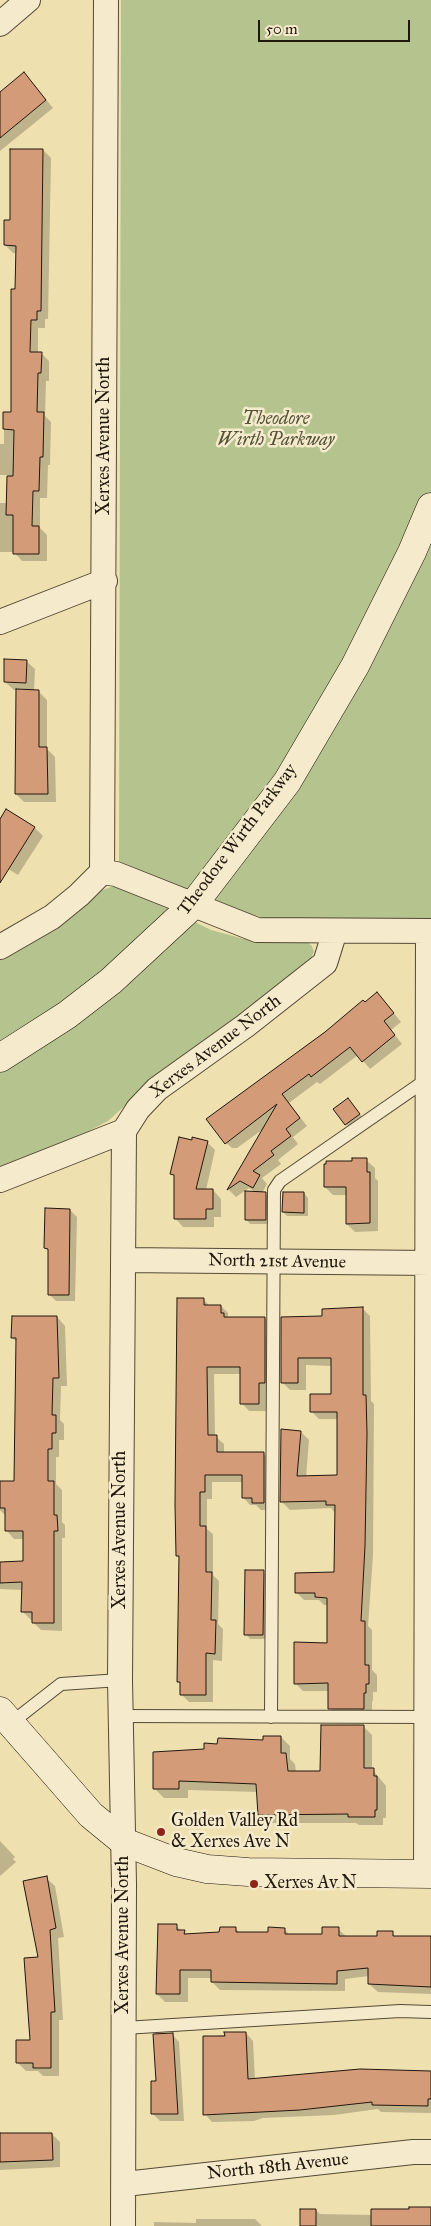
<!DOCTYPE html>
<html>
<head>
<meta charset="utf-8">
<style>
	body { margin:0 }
	#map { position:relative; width:431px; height:2226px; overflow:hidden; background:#efe0b0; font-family:"IM FELL Great Primer",serif }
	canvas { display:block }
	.scale { position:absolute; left:258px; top:20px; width:152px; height:22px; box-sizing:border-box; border:2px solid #20170d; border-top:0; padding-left:6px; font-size:15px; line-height:18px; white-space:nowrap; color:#20170d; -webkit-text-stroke:4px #f5ebcc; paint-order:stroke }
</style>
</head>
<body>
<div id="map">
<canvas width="431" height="2226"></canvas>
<div class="scale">50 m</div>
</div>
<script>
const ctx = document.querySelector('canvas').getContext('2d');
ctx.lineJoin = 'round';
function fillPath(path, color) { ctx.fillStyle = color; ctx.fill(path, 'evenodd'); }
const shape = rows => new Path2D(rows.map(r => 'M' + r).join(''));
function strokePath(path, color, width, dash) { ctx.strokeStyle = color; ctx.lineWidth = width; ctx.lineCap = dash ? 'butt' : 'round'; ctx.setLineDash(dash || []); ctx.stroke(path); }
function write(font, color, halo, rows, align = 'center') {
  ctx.font = font + ' "IM FELL Great Primer",serif'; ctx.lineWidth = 5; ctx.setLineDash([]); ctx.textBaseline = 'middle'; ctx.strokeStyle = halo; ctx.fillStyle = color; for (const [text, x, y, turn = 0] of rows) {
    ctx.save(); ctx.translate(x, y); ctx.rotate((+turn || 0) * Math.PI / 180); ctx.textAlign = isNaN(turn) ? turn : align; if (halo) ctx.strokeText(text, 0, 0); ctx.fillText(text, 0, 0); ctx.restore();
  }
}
const green = shape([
	[121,0,431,0,431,920,267,919,231,908,119,861],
	[114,886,152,901,211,930,244,939,306,941,312,946,314,952,311,958,291,976,142,1090,108,1121,83,1134,0,1166,0,959,97,892]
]);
const shadow = shape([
	[31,81,53,108,0,151,0,93],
	[43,150,51,158,48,319,45,319,45,328,38,328,38,353,41,353,49,361,49,381,46,381,45,416,51,422,50,465,48,465,47,498,40,498,40,528,47,535,47,561,22,561,14,552,0,552,0,503,8,503,8,475,0,475,0,444,4,444,4,413,12,413,17,291,17,253,13,253,5,245,11,221],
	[26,661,35,669,34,691,38,691,47,700,47,749,55,757,56,802,24,802,16,794,18,690,14,690,5,682],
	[7,811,35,828,43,836,18,875,0,864,0,822],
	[385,1002,401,1022,391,1030,402,1044,370,1069,358,1055,320,1084,317,1082,289,1103,307,1126,293,1137,298,1144,278,1160,281,1164,262,1178,267,1184,262,1193,269,1197,269,1224,250,1224,246,1219,257,1193,249,1188,236,1197,229,1190,266,1127,237,1148,232,1148,223,1140,365,1003],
	[352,1104,363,1118,350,1128,346,1124],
	[207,1142,215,1150,206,1190,213,1190,221,1199,221,1217,214,1217,214,1227,183,1227,175,1218,176,1177,172,1174],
	[366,1160,375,1168,375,1178,378,1181,378,1231,355,1232,347,1224,347,1195,333,1195,325,1187,327,1162],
	[304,1193,308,1198,308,1216,287,1216,283,1212],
	[70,1210,77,1217,75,1301,56,1301,49,1294,50,1252,45,1248],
	[203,1299,210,1306,221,1306,228,1313,228,1318,265,1318,272,1326,272,1390,266,1390,266,1411,249,1411,242,1403,241,1374,214,1374,215,1436,224,1444,224,1453,264,1454,271,1461,271,1510,261,1510,256,1505,250,1505,243,1497,243,1482,212,1482,212,1499,207,1499,207,1529,213,1534,213,1575,219,1581,218,1624,223,1629,222,1661,213,1660,213,1702,189,1702,181,1694,181,1685,178,1682,180,1558,177,1555],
	[362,1308,370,1316,371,1401,374,1404,373,1555,368,1626,372,1630,372,1670,377,1675,377,1692,373,1692,373,1701,372,1701,372,1716,338,1716,330,1708,330,1691,303,1691,295,1683,329,1644,329,1605,324,1605,319,1600,304,1600,296,1592,335,1573,336,1514,331,1508,290,1510,282,1502,301,1432,309,1440,306,1477,338,1476,338,1419,319,1419,311,1411,332,1395,332,1366,306,1365,306,1390,290,1390,282,1382,323,1317],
	[57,1317,65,1326,67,1386,61,1386,60,1420,64,1424,64,1440,59,1440,59,1457,56,1457,56,1484,62,1490,62,1522,65,1525,65,1538,62,1538,62,1631,41,1630,22,1611,23,1590,0,1589,0,1563,24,1562,24,1539,14,1539,6,1530,6,1516,0,1510,0,1482,15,1482,17,1342,12,1338],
	[263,1572,267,1576,267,1639,250,1639,246,1634],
	[363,1726,372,1735,372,1769,386,1786,386,1818,383,1818,383,1825,359,1825,356,1823,268,1823,259,1814,258,1792,188,1790,188,1798,164,1798,155,1789,205,1750,218,1745,264,1741,281,1737,290,1746,290,1759,295,1764,296,1772,321,1772],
	[0,1841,15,1857,13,1859,16,1862,0,1876],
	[46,1878,55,1886,64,1937,58,1938,63,2020,59,2020,59,2076,43,2076,38,2071,26,2071,17,2062,31,2042],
	[176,1926,188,1936,221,1933,236,1929,240,1933,269,1933,284,1929,290,1935,323,1935,338,1929,347,1937,378,1937,392,1933,397,1938,431,1938,431,1994,378,1992,369,1984,369,1976,345,1979,345,1991,220,1990,212,1982,212,1978,188,1978,188,2002,165,2002,157,1994],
	[246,2033,253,2041,255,2080,431,2071,431,2113,381,2112,378,2109,334,2115,263,2118,254,2121,212,2122,205,2114,205,2037],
	[172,2034,179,2042,184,2121,160,2121,152,2113,157,2082],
	[0,2134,52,2134,60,2142,60,2167,0,2170],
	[431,2209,431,2226,301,2226,316,2210,320,2214,373,2215],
	[196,2219,255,2219,262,2226,154,2226,154,2222,196,2223]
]);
const building = shape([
	[24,72,46,100,0,138,0,92,24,72],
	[10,149,43,149,41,311,37,311,37,320,31,320,30,352,42,352,41,373,38,373,37,412,44,412,43,457,40,457,39,491,33,491,32,526,39,526,39,554,13,554,13,515,6,515,7,476,13,476,14,430,3,429,3,412,11,412,11,289,15,289,16,246,4,245,4,220,10,220,10,149],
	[4,659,27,660,26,683,4,682,4,659],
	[16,689,39,690,39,747,47,747,48,794,15,794,16,689],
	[6,809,35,827,0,883,0,819,6,809],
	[377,992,394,1013,384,1021,395,1035,362,1062,350,1047,311,1077,309,1074,282,1094,300,1118,286,1129,291,1136,271,1151,274,1155,253,1171,260,1175,253,1188,240,1181,227,1190,277,1104,225,1144,206,1119,325,1032,363,1000,365,1002,377,992],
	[348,1098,360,1114,345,1125,333,1109,348,1098],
	[179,1137,192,1140,192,1137,208,1141,196,1189,213,1189,213,1209,206,1209,206,1219,174,1219,174,1175,170,1174,179,1137],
	[352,1158,367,1158,367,1172,370,1172,370,1223,346,1224,346,1187,324,1187,324,1164,326,1164,326,1161,352,1161,352,1158],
	[245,1191,266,1192,266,1220,245,1220,245,1191],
	[283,1192,304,1192,304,1213,282,1212,283,1192],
	[45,1208,70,1209,69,1295,48,1295,48,1249,44,1248,45,1208],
	[177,1298,204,1298,204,1305,221,1305,221,1313,224,1313,224,1317,265,1317,265,1383,259,1383,259,1404,240,1404,240,1367,207,1367,208,1435,217,1435,217,1452,264,1452,264,1503,252,1503,252,1498,242,1498,242,1475,205,1475,205,1492,200,1492,200,1526,206,1526,206,1572,212,1572,211,1620,216,1620,215,1654,206,1653,206,1695,180,1695,180,1682,177,1682,179,1556,176,1556,175,1504,177,1298],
	[363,1307,363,1395,366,1395,367,1433,365,1546,361,1621,365,1621,365,1665,369,1665,369,1684,366,1684,366,1693,364,1693,364,1709,328,1709,328,1683,294,1684,294,1642,327,1643,327,1598,315,1597,315,1593,295,1593,295,1573,334,1572,335,1505,326,1505,326,1501,280,1502,281,1429,301,1431,297,1476,337,1475,337,1412,310,1412,310,1394,331,1394,331,1358,298,1358,298,1383,281,1383,281,1317,322,1316,322,1309,363,1307],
	[12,1316,57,1316,59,1378,53,1378,52,1415,56,1415,56,1433,52,1433,52,1449,48,1449,48,1481,54,1481,54,1515,57,1515,58,1531,54,1531,54,1623,32,1623,32,1612,21,1612,22,1582,0,1583,0,1562,23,1561,23,1531,5,1531,5,1508,0,1508,0,1481,14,1481,16,1338,11,1338,12,1316],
	[245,1570,264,1570,263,1635,244,1635,245,1570],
	[321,1725,364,1725,364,1768,374,1768,374,1776,377,1776,377,1810,375,1810,375,1817,348,1817,348,1814,258,1815,256,1784,179,1781,179,1789,153,1789,153,1752,204,1749,204,1743,217,1744,218,1738,263,1740,263,1736,281,1736,281,1753,286,1753,288,1771,320,1771,321,1725],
	[47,1876,56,1928,50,1930,55,2012,51,2012,51,2068,33,2068,33,2063,16,2063,16,2040,30,2040,24,1958,38,1957,23,1881,47,1876],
	[158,1924,177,1924,177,1930,185,1930,184,1934,219,1932,220,1927,236,1927,236,1932,268,1932,268,1927,285,1928,285,1934,322,1934,322,1927,339,1927,339,1936,377,1936,377,1931,393,1931,393,1936,431,1936,431,1987,368,1984,368,1968,337,1971,337,1984,211,1982,211,1970,180,1970,180,1994,156,1994,158,1924],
	[224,2032,246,2032,248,2079,360,2069,431,2071,431,2099,428,2099,428,2106,372,2105,372,2102,300,2110,203,2115,203,2036,225,2036,224,2032],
	[173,2033,178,2114,151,2114,151,2081,156,2081,153,2034,173,2033],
	[0,2133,52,2133,53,2160,0,2162,0,2133],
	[409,2207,431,2207,431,2226,371,2226,371,2209,409,2209,409,2207],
	[300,2209,316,2209,316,2226,300,2226,300,2209]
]);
const lane = shape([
	[120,1716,430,1717],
	[271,1717,274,1190,280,1181,429,1078],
	[11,1723,61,1684,120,1680],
	[124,2028,400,2011,431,2012]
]);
const street = shape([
	[0,24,28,0],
	[0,622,105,581],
	[102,872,106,0],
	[102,872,116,874,257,930,431,931],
	[0,947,52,917,79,895,102,872],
	[0,1180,124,1131],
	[123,1260,431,1263],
	[426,1874,428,931],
	[125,2184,413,2152,431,2152],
	[123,2226,124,1884,120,1680,124,1131,138,1109,157,1089,245,1026,325,963,335,931]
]);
const secondary = shape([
	[0,1058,67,1015,111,981,193,905,287,782,355,666,412,552,431,507],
	[0,1711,91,1815,124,1842,176,1862,207,1869,248,1872,431,1874]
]);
const markers = [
	[161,1832,5,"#8f2418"],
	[254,1884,5,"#8f2418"]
];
const parkNames = [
	["Theodore",276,420],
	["Wirth Parkway",276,441]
];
const streetNames = [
	["Xerxes Avenue North",105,436,-90],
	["Theodore Wirth Parkway",238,840,-53],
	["Xerxes Avenue North",216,1047,-37],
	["North 21st Avenue",277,1262,1],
	["Xerxes Avenue North",121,1530,-90],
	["Xerxes Avenue North",124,1935,-90],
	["North 18th Avenue",278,2167,-6]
];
const poiNames = [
	["Golden Valley Rd",171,1822],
	["& Xerxes Ave N",171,1843],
	["Xerxes Av N",264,1884]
];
fillPath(green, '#b5c38e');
fillPath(shadow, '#0003');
fillPath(building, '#d49b78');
strokePath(building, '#20170d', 1);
strokePath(lane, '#544936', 14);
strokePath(street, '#544936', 26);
strokePath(secondary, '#20170d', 29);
strokePath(lane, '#f5ebcc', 12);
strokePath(street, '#f5ebcc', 24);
strokePath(secondary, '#f5ebcc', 28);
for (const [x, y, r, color] of markers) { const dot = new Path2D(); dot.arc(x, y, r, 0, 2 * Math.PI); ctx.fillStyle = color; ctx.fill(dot); strokePath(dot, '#f5ebcc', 2); }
write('italic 18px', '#54533a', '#f5ebcc', parkNames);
write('18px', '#20170d', '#f5ebcc', streetNames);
write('18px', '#20170d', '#f5ebcc', poiNames, 'left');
</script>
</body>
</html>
